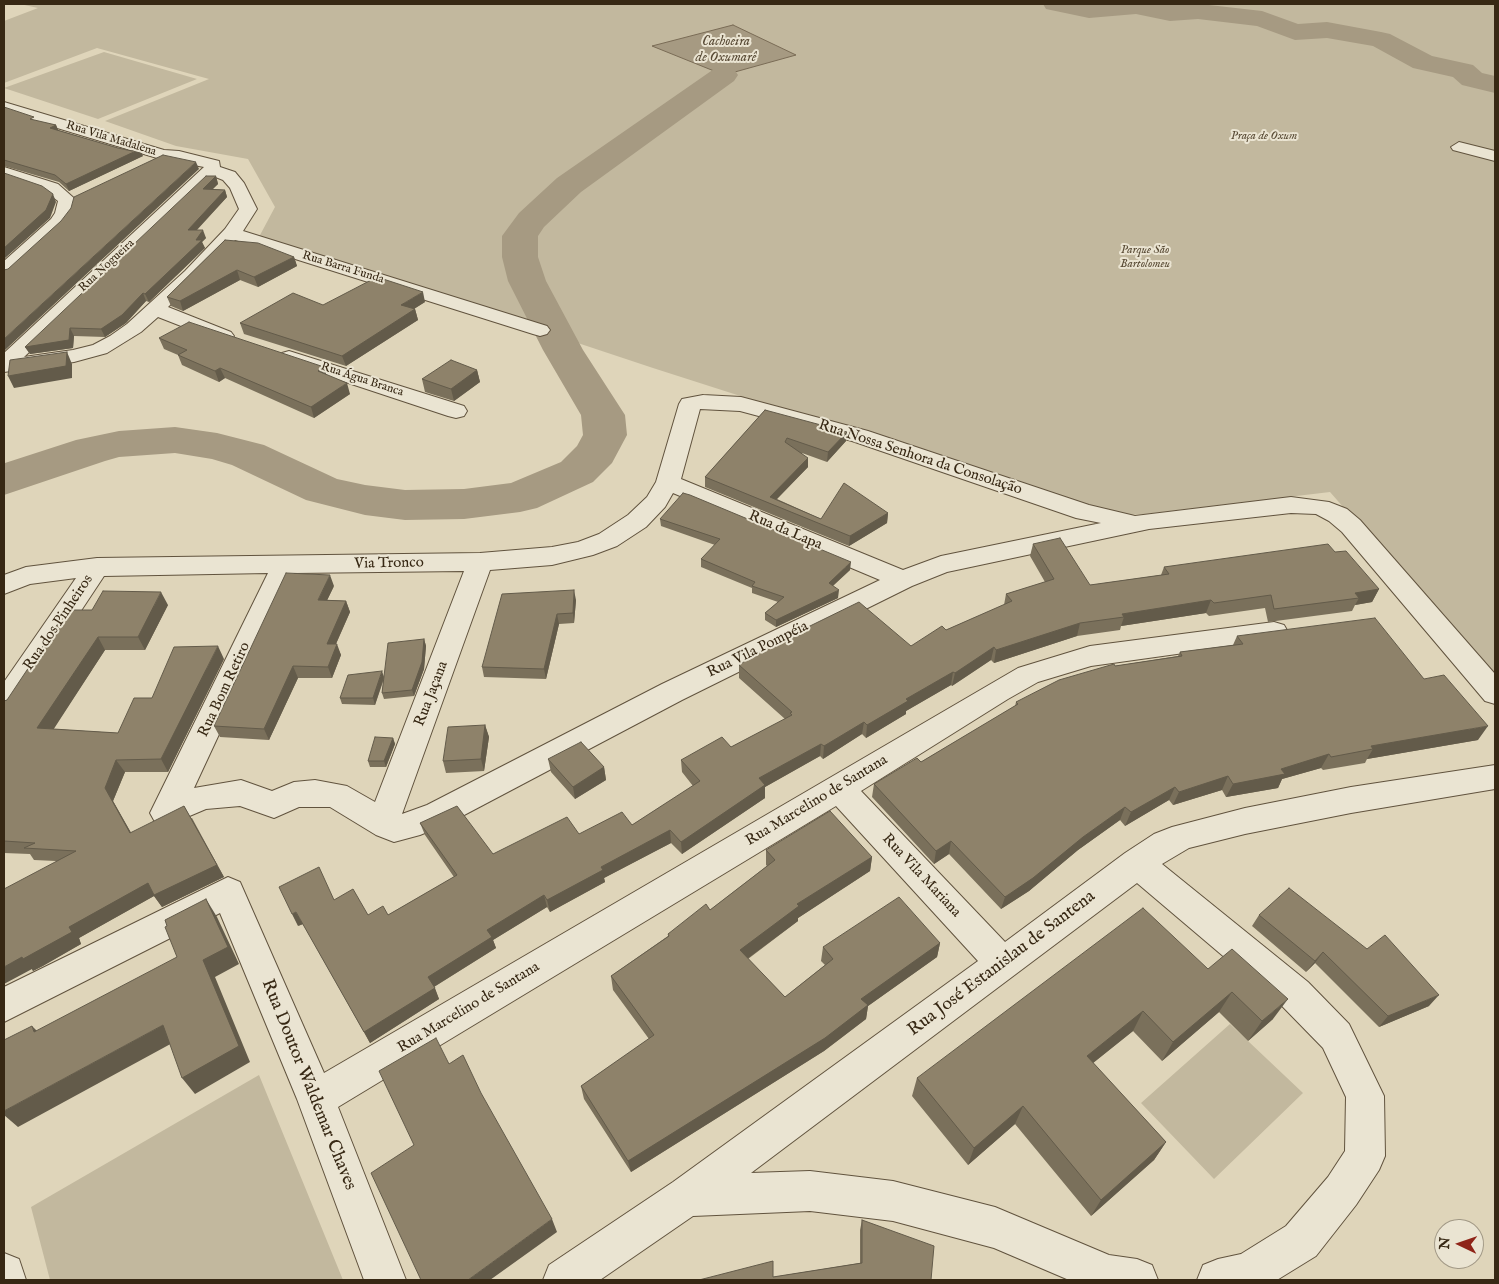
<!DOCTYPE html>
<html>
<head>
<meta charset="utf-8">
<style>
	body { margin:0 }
	#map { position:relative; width:1499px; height:1284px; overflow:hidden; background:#dfd5ba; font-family:"IM FELL English",serif }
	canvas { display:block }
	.frame { position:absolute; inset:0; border:5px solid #372814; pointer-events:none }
	.north { position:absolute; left:1434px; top:1219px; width:50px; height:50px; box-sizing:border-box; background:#eae4d2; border:1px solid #a29986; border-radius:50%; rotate:273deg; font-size:14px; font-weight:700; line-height:20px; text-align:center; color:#372814 }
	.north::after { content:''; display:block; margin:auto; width:18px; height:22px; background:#8f2418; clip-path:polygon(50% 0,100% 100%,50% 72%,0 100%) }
</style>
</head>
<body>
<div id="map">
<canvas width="1499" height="1284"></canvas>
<div class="frame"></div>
<div class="north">N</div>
</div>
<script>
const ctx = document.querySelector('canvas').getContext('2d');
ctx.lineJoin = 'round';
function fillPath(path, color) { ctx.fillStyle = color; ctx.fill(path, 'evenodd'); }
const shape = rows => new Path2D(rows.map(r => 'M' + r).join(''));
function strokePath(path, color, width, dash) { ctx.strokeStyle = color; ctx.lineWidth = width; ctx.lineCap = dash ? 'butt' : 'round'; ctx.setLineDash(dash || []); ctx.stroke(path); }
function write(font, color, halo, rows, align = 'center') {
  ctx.font = font + ' "IM FELL English",serif'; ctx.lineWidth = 4; ctx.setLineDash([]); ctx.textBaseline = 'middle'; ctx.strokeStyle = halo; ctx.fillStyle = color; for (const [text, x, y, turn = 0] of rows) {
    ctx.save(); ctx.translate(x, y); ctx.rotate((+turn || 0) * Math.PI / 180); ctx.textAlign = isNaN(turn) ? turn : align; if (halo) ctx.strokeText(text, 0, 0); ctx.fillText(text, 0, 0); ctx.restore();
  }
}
const green = shape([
	[20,4,1495,4,1495,680,1330,492,1145,514,1120,515,1096,510,653,368,259,237,275,207,248,159,176,146,105,121,209,79,97,48,4,83,4,21,38,8],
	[104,52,197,79,98,119,4,88],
	[1230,1024,1303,1093,1214,1179,1141,1103],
	[259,1075,343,1280,50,1280,31,1207]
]);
const water = shape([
	[733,25,796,55,724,75,652,46,733,25]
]);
const river = shape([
	[1043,4,1200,4,1262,11,1298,24,1327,22,1381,32,1390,34,1432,56,1473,65,1482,73,1495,76,1495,93,1462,85,1453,77,1413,68,1373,46,1327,38,1295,40,1257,26,1198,19,1170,21,1136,14,1089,18,1046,9,1043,4],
	[724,67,734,69,738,75,734,81,581,192,544,227,538,236,538,257,546,281,583,350,625,415,627,435,612,463,593,482,537,508,520,512,464,519,405,520,365,515,306,500,232,465,212,459,175,453,119,457,105,461,4,495,5,463,76,440,119,431,175,427,217,433,264,445,337,479,365,485,405,490,464,489,511,483,561,462,577,446,583,435,581,415,543,350,508,281,502,257,502,236,519,213,557,178,714,69,724,67]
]);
const street = shape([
	[4,102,164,150,179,151,219,161,220,167,235,172,244,183,257,209,243,231,547,326,550,330,547,334,540,336,533,334,235,240,168,307,231,332,234,336,231,340,224,342,217,340,158,317,141,332,107,353,74,362,4,372,4,353,204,167,157,158,4,112,4,102],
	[213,176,223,180,230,188,239,209,225,229,185,271,127,324,110,336,93,345,73,350,24,357,213,176],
	[1459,142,1495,151,1495,161,1453,150,1451,147,1459,142],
	[4,167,58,184,76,200,73,214,63,227,11,275,4,277,4,261,51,219,55,213,58,201,46,192,4,177,4,167],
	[289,351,464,406,467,411,464,416,456,418,448,416,282,361,279,357,282,353,289,351],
	[703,395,741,397,868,431,1089,505,1135,516,1291,497,1329,502,1347,509,1360,520,1495,674,1495,704,1485,701,1342,532,1329,521,1316,514,1291,513,1149,529,947,572,912,586,682,700,449,823,420,835,394,842,376,835,330,807,299,807,274,818,240,806,206,809,166,826,155,822,150,813,268,573,104,576,14,712,4,715,4,682,76,578,30,584,4,594,4,575,26,567,97,558,480,553,552,547,578,542,599,534,628,515,647,497,656,482,679,404,682,399,703,395],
	[700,409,740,411,852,441,1076,518,1101,523,941,556,903,570,681,479,700,409],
	[673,493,880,580,662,684,427,805,402,814,490,570,552,565,593,555,617,546,646,527,665,507,673,493],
	[464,571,375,802,347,786,315,780,294,782,272,791,241,780,194,788,294,573,464,571],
	[1274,622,1284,625,1288,632,1284,639,1091,666,1038,682,1008,699,861,791,1005,942,1125,853,1154,834,1172,827,1245,808,1351,787,1495,765,1495,789,1351,813,1245,834,1189,848,1162,864,1308,982,1349,1024,1384,1096,1385,1156,1379,1170,1356,1205,1316,1256,1277,1280,1197,1280,1203,1265,1218,1259,1241,1254,1286,1226,1328,1177,1345,1151,1346,1097,1323,1048,1282,1006,1137,883,751,1173,810,1171,893,1181,995,1207,1109,1255,1137,1259,1152,1265,1158,1280,1069,1280,994,1248,893,1221,810,1211,693,1216,600,1280,543,1280,549,1265,673,1182,978,961,836,806,338,1107,406,1280,364,1280,297,1099,220,913,4,1022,4,987,228,877,240,882,324,1073,1018,668,1090,646,1274,622],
	[4,1253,19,1259,26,1280,4,1280,4,1253]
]);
const wall = shape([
	[4,107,36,121,56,125,58,130,143,156,69,191,59,182,4,166],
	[216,176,218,184,212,189,225,190,227,197,197,230,206,238,202,242,205,248,149,302,146,301,126,323,105,337,74,336,73,348,30,354,25,347],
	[225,240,294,257,297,266,258,287,240,280,183,311,171,306,167,297],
	[425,302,414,309,415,309,418,320,346,366,244,334,240,323,323,305],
	[159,338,324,367,326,375,350,394,314,418,225,378,219,382,182,365,178,355,164,349],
	[477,370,480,382,454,401,425,392,422,379],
	[765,410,846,441,827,462,802,453,808,467,777,499,821,519,888,513,887,523,849,546,705,487,705,477],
	[660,519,850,570,833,586,838,598,776,627,765,620,765,613,778,602,752,593,752,588,701,567,701,559,715,545,661,526],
	[1033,544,1090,585,1161,575,1164,567,1335,552,1379,589,1372,602,1355,605,1352,611,1268,622,1265,608,1209,616,1206,613,1121,626,1120,630,1077,636,994,663,991,660,952,686,951,685,906,711,906,714,866,738,862,734,823,759,820,756,765,787,765,798,682,854,671,843,604,878,605,882,550,912,547,907,493,940,496,948,434,987,439,999,370,1043,303,924,298,926,334,900,368,915,388,915,454,877,425,835,420,823,493,854,579,834,632,825,693,786,682,772,681,760,731,747,785,719,739,678,739,665,911,646,946,630,1004,605,1006,594,1045,582,1030,556],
	[334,586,327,600,346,601,350,612,336,644,341,655,332,678,298,678,269,740,220,737,214,726],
	[576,600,574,623,559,624,546,679,484,677,482,667],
	[168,605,145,650,105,650,53,729,118,733,152,698,224,659,168,772,125,772,113,801,131,833,192,818,224,877,162,907,154,896,79,938,81,944,33,971,32,969,56,861,34,860,30,854,4,853,4,701,7,700,92,610],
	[1237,636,1424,679,1478,740,1367,759,1365,763,1323,770,1321,768,1282,779,1278,788,1226,797,1222,790,1173,805,1169,800,1125,826,1120,820,1078,850,1029,891,1001,909,949,854,934,864,872,797,874,784,921,762,1015,706,1016,702,1115,666,1178,656,1180,652,1233,645],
	[424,639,426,646,424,669,414,696,384,699,382,693,384,679,375,705,342,704,340,698,384,677],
	[485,725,489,737,484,771,446,773,443,761],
	[393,738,395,744,386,767,370,767,368,761],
	[548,759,604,767,606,780,575,799,551,772],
	[766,850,872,857,870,871,798,918,798,921,748,959,785,997,825,965,821,961,823,947,940,943,937,957,868,1006,866,1019,824,1051,631,1172,584,1099,581,1086,649,1039,613,990,611,976,668,936,668,934,710,910,767,866,766,865],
	[1259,915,1367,949,1429,1006,1379,1027,1315,963,1306,972,1252,926],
	[1208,969,1273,1019,1248,1041,1219,1012,1162,1061,1133,1031,1093,1063,1166,1142,1154,1160,1091,1216,1015,1124,968,1165,912,1096,917,1078],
	[862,1220,931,1280,773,1277,860,1263,860,1230]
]);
const shadedWall = shape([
	[56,125,59,132,50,128],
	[140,149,143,156,69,191,66,184],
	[196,162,199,169,4,351,4,339],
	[216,176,218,184,206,196,203,189],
	[225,190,227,197,190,237,188,230],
	[53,194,56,202,50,218,4,259,4,248],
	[203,230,206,238,202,242,205,248,149,302,145,294],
	[294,257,297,266,258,287,254,277],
	[237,270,240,280,183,311,180,301],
	[423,292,425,302,404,315,401,305],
	[143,293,146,301,126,323,105,337,101,329],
	[415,309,418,320,346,366,342,356],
	[70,328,74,336,73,348,30,354,25,347],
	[67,352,72,364,72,378,14,388,8,376],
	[324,367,327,378,318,371],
	[220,368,225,378,219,382,215,371],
	[477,370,480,382,454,401,451,389],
	[347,383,350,394,314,418,311,407],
	[847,432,846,441,827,462,828,452],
	[808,458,808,467,772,504,770,497],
	[888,513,887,523,849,546,850,536],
	[851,562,850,570,828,590,829,583],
	[330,575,334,586,322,611,318,600],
	[1379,589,1372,602,1355,605,1359,598,1355,593],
	[574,590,576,600,574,623,573,613],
	[839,590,838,598,776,627,776,620],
	[161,592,168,605,145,650,138,637],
	[1211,600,1206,613,1121,626,1124,617,1122,614],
	[346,601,350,612,331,655,327,644],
	[557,614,559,624,546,679,544,669],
	[1080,623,1077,636,994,663,996,650],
	[98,637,105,650,46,741,37,728],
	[424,639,426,646,424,669,414,696,412,690],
	[337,644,341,655,332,678,328,667],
	[218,646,224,659,168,772,161,759],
	[994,647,991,660,952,686,955,673],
	[293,666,298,678,269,740,264,729],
	[382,671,384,677,375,705,373,698],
	[953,672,951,685,906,711,906,714,866,738,867,725,906,699],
	[864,722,862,734,823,759,824,746],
	[485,725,489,737,484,771,481,759],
	[1488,726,1478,740,1367,759,1373,749,1371,746],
	[393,738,395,744,386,767,384,761],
	[821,744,820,756,765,787,765,798,682,854,681,842,759,778],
	[1329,754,1321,768,1282,779,1278,788,1226,797,1233,784],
	[116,760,125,772,113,801,138,845,130,833,105,788],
	[604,767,606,780,575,799,573,787],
	[1228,776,1222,790,1173,805,1179,792],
	[1175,787,1169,800,1125,826,1131,812],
	[184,806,224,877,162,907,154,896,79,938,81,944,43,966,33,971,32,969,4,984,4,967,69,927],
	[1125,807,1120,820,1078,850,1029,891,1001,909,1005,897,1083,837],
	[670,830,671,843,604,878,605,882,550,912,547,900,601,867],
	[951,841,949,854,934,864,936,851],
	[872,857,870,871,798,918,798,921,740,964,740,950,797,904],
	[544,895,547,907,493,940,496,948,432,988,428,977,487,930],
	[206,899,217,917,239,964,215,977,250,1062,195,1094,182,1078,203,960],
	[296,912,303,924,298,926,292,914],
	[940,943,937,957,868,1006,866,1019,824,1051,631,1172,628,1161],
	[1323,952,1315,963,1306,972,1315,961],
	[435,988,439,999,370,1043,364,1032],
	[1232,992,1219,1012,1162,1061,1173,1042],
	[1439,995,1429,1006,1379,1027,1388,1016],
	[1288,999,1273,1019,1248,1041,1262,1021],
	[1143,1011,1133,1031,1078,1075,1087,1056],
	[163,1025,176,1041,18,1127,4,1115,4,1111],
	[32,1026,48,1042,34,1032],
	[1023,1106,1015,1124,968,1165,974,1148],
	[1166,1142,1154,1160,1091,1216,1101,1200],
	[552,1219,557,1232,490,1280,468,1280]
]);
const building = shape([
	[4,107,34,117,30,119,56,125,50,128,118,148,132,151,140,149,66,184,55,175,4,160,4,107],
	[163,155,196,162,4,339,4,270,8,269,61,221,71,208,74,197,163,155],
	[4,173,42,186,53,194,46,210,4,248,4,173],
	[206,176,216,176,203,189,225,190,188,230,203,230,196,240,202,240,145,294,143,293,122,315,101,329,70,328,69,340,25,347,206,176],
	[225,240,258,243,294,257,254,277,237,270,180,301,167,297,225,240],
	[377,277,423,292,401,305,415,309,342,356,240,323,293,293,323,305,377,277],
	[189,322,324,367,318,371,347,383,311,407,220,368,215,371,178,355,187,350,159,338,189,322],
	[67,352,66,366,8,376,10,360,67,352],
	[451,360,477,370,451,389,422,379,451,360],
	[765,410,847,432,828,452,787,438,785,442,808,458,770,497,821,519,844,483,888,513,850,536,705,477,765,410],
	[683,493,690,495,851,562,829,583,839,590,776,620,765,613,784,597,752,586,755,582,701,559,720,539,660,519,683,493],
	[1060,538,1090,585,1169,574,1164,567,1328,544,1335,552,1346,551,1379,589,1355,593,1359,598,1274,609,1271,595,1214,603,1211,600,1122,614,1124,617,1080,623,996,650,994,647,955,673,953,672,906,699,908,701,867,725,864,722,824,746,821,744,759,778,765,785,681,842,670,830,601,867,603,870,547,900,544,895,487,930,492,937,428,977,435,988,364,1032,296,912,292,914,279,887,319,867,334,900,353,889,368,915,383,906,388,915,457,875,420,823,457,806,493,854,567,817,579,834,622,812,632,825,700,781,681,760,722,737,731,747,792,715,790,713,792,712,739,665,765,648,859,602,911,646,942,626,946,630,1012,601,1006,594,1054,579,1033,544,1060,538],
	[286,573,330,575,318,600,346,601,327,644,337,644,328,667,293,666,264,729,214,726,286,573],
	[574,590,573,613,557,614,544,669,482,667,502,594,574,590],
	[103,591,161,592,138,637,98,637,37,728,118,733,134,698,152,698,174,647,218,646,161,759,116,760,105,788,130,833,184,806,217,865,154,895,148,883,69,927,72,932,32,954,23,959,22,957,4,967,4,889,76,851,24,848,35,843,4,841,4,701,7,700,67,610,92,610,103,591],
	[1375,618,1424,679,1444,675,1488,726,1371,746,1373,749,1331,757,1329,754,1281,769,1285,774,1233,784,1228,776,1179,792,1175,787,1131,812,1125,807,1083,837,1033,878,1005,897,951,841,936,851,874,784,917,758,921,762,1018,704,1016,702,1059,680,1114,664,1115,666,1182,656,1180,652,1243,644,1237,636,1375,618],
	[424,639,422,662,412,690,382,693,388,643,424,639],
	[382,671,373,698,340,698,348,675,382,671],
	[485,725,481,759,443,761,448,727,485,725],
	[375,737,393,738,384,761,368,761,375,737],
	[581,742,604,767,573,787,548,759,581,742],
	[830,811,872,857,797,904,799,906,740,950,785,997,833,959,823,947,899,897,940,943,861,999,868,1005,825,1038,628,1161,581,1086,654,1035,611,976,669,936,668,934,706,904,710,910,775,860,766,850,830,811],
	[1289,888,1367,949,1385,935,1439,995,1388,1016,1323,952,1315,961,1259,915,1289,888],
	[206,899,228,947,203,960,239,1046,182,1078,163,1025,4,1111,4,1040,32,1026,34,1032,177,957,165,927,167,926,165,920,206,899],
	[1143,908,1208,969,1232,949,1288,999,1262,1021,1232,992,1173,1042,1143,1011,1087,1056,1166,1142,1101,1200,1023,1106,974,1148,917,1078,1143,908],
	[436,1038,449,1064,463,1055,481,1093,552,1219,468,1280,421,1280,371,1173,414,1145,379,1071,436,1038],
	[862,1220,934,1246,931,1280,699,1280,773,1261,773,1277,862,1263,862,1220]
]);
const farParknames = [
	["Praça de Oxum",1264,137],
	["Parque São",1145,251],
	["Bartolomeu",1145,265]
];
const farStreetnames = [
	["Rua Vila Madalena",111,139,17],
	["Rua Nogueira",107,266,-43],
	["Rua Barra Funda",343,268,17],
	["Rua Água Branca",362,380,18]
];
const farWaternames = [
	["Cachoeira",726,42],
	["de Oxumarê",726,58]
];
const streetNames = [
	["Rua Nossa Senhora da Consolação",920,458,18],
	["Rua da Lapa",785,531,23],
	["Via Tronco",389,564,-1],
	["Rua dos Pinheiros",59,623,-56],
	["Rua Vila Pompéia",758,650,-26],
	["Rua Bom Retiro",225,690,-65],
	["Rua Jaçana",432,694,-69],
	["Rua Marcelino de Santana",817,801,-31],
	["Rua Vila Mariana",921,876,47],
	["Rua Marcelino de Santana",469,1008,-31]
];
const nearStreetnames = [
	["Rua José Estanislau de Santena",1002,964,-37],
	["Rua Doutor Waldemar Chaves",308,1085,68]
];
fillPath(green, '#c2b89e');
fillPath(water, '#a69a82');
strokePath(water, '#7a6c56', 1);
fillPath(river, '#a69a82');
strokePath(street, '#61533e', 2);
fillPath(street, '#eae4d2');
fillPath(wall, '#7a705b');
fillPath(shadedWall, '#635b4a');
fillPath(building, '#8e826a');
strokePath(building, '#635b4a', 1);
write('italic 12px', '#5a4c36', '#eae4d2', farParknames);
write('12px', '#372814', '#eae4d2', farStreetnames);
write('italic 14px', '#584a35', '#eae4d2', farWaternames);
write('15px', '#372814', '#eae4d2', streetNames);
write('18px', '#372814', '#eae4d2', nearStreetnames);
</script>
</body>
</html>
